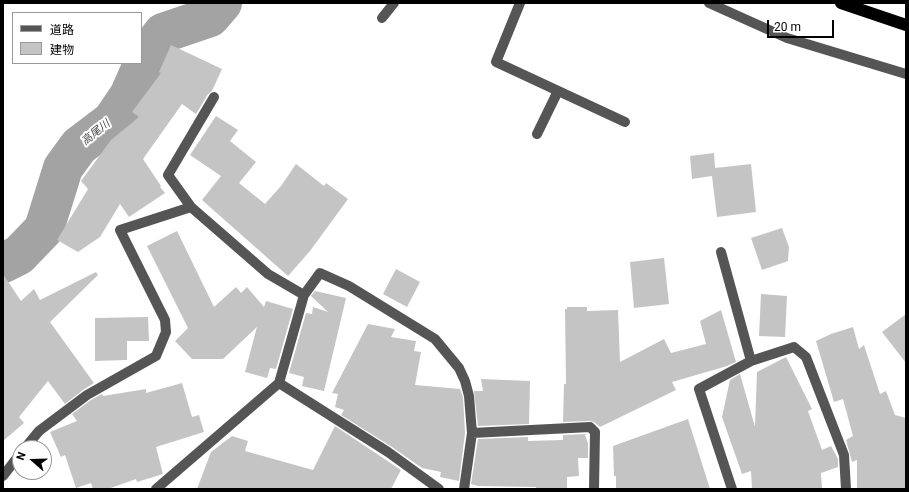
<!DOCTYPE html>
<html>
<head>
<meta charset="utf-8">
<style>
	body { margin:0 }
	#map { position:relative; width:909px; height:492px; overflow:hidden; background:#fff; font-family:Roboto,"Noto Sans JP",sans-serif }
	canvas { display:block }
	.frame { position:absolute; inset:0; border:4px solid #000; pointer-events:none }
	.legend { position:absolute; left:12px; top:12px; width:130px; height:52px; box-sizing:border-box; background:#fff; border:1px solid #999; margin:0; padding:5px 7px; list-style:none; font-size:12px; color:#000 }
	.legend li { display:flex; align-items:center; gap:8px; height:20px }
	.legend b { width:20px; border:1px solid #999 }
	.north { position:absolute; left:12px; top:440px; width:40px; height:40px; box-sizing:border-box; background:#fff; border:1px solid #999; border-radius:50%; rotate:290deg; font-size:11px; font-weight:700; line-height:16px; text-align:center; color:#000 }
	.north::after { content:''; display:block; margin:auto; width:14px; height:18px; background:#000; clip-path:polygon(50% 0,100% 100%,50% 72%,0 100%) }
	.scale { position:absolute; left:767px; top:20px; width:67px; height:18px; box-sizing:border-box; border:2px solid #000; border-top:0; padding-left:5px; font-size:12px; line-height:14px; white-space:nowrap; color:#000; -webkit-text-stroke:3px #fff; paint-order:stroke }
</style>
</head>
<body>
<div id="map">
<canvas width="909" height="492"></canvas>
<div class="frame"></div>
<ul class="legend">
<li><b style="height:5px;background:#555"></b>道路</li>
<li><b style="height:11px;background:#c4c4c4"></b>建物</li>
</ul>
<div class="north">N</div>
<div class="scale">20 m</div>
</div>
<script>
const ctx = document.querySelector('canvas').getContext('2d');
ctx.lineJoin = 'round';
const shape = rows => new Path2D(rows.map(r => 'M' + r).join(''));
function strokePath(path, color, width, dash) { ctx.strokeStyle = color; ctx.lineWidth = width; ctx.lineCap = dash ? 'butt' : 'round'; ctx.setLineDash(dash || []); ctx.stroke(path); }
function fillPath(path, color) { ctx.fillStyle = color; ctx.fill(path, 'evenodd'); }
function write(font, color, halo, rows, align = 'center') {
  ctx.font = font + ' Roboto,"Noto Sans JP",sans-serif'; ctx.lineWidth = 4; ctx.setLineDash([]); ctx.textBaseline = 'middle'; ctx.strokeStyle = halo; ctx.fillStyle = color; for (const [text, x, y, turn = 0] of rows) {
    ctx.save(); ctx.translate(x, y); ctx.rotate((+turn || 0) * Math.PI / 180); ctx.textAlign = isNaN(turn) ? turn : align; if (halo) ctx.strokeText(text, 0, 0); ctx.fillText(text, 0, 0); ctx.restore();
  }
}
const river = shape([
	[3,263,19,255,44,229,63,168,79,146,112,121,129,96,149,51,163,33,210,17,222,3]
]);
const building = shape([
	[171,45,222,69,212,91,208,94,196,114,182,104,143,159,161,186,160,187,165,193,129,217,120,204,100,237,78,252,57,240,88,189,81,181,111,140,139,117,132,112,161,73,159,72],
	[216,116,238,130,230,141,256,162,239,183,265,204,281,186,296,164,324,186,326,183,348,199,310,251,288,276,202,200,221,176,190,155],
	[714,153,715,168,751,164,756,212,717,217,712,176,692,179,690,156],
	[782,228,789,247,788,261,762,270,751,238],
	[177,231,214,307,236,287,241,293,247,287,264,307,266,301,293,309,276,369,270,368,267,378,245,372,257,327,223,359,192,359,175,341,188,328,147,246],
	[664,258,669,304,634,308,630,262],
	[396,269,420,282,407,307,383,294],
	[96,272,98,275,50,322,94,383,83,390,65,404,48,381,19,417,24,423,3,441,3,274,21,301,34,289,40,300],
	[315,291,346,298,324,391,302,386,304,377,289,373,306,313,312,314,313,307,328,312,311,296],
	[761,294,787,296,785,337,759,336],
	[567,307,587,307,587,311,618,310,620,362,664,339,671,353,706,344,700,321,721,310,736,362,727,366,672,382,676,390,600,427,594,422,590,421,563,422,564,384,566,384,565,309,567,309],
	[906,314,906,363,882,332],
	[148,317,149,341,127,341,127,360,95,361,95,318],
	[368,324,395,329,391,337,416,341,414,351,421,352,415,385,460,389,463,397,465,433,459,481,440,477,441,472,422,468,392,447,341,415,344,410,335,407,338,394,332,393],
	[853,327,859,349,864,345,880,394,886,391,895,415,906,418,906,489,857,489,857,460,852,462,846,440,853,436,843,399,834,402,816,341,831,334],
	[786,357,812,409,808,411,822,450,831,446,838,459,838,467,821,473,822,489,752,489,751,471,742,474,722,417,730,380,740,374,755,427,757,372],
	[481,379,530,381,529,424,478,426,474,391,483,391],
	[182,383,192,417,199,415,204,432,156,447,163,474,137,482,136,479,108,489,93,489,91,483,76,488,65,455,61,457,50,432,77,421,72,414,91,400,102,394,103,396,146,389,146,393],
	[688,419,710,489,616,489,616,476,614,476,613,446],
	[335,426,401,470,391,489,197,489,211,452,232,436,248,441,245,451,313,470],
	[587,434,585,435,588,443,588,458,578,458,579,476,567,477,567,489,536,489,536,487,478,486,471,484,478,439,528,437,528,441,563,440,563,435]
]);
const minor = shape([
	[520,3,496,62,625,122],
	[709,3,787,38,906,74],
	[382,18,394,3],
	[214,97,168,175,191,207,268,274,304,295],
	[537,134,558,91],
	[721,252,751,361],
	[279,383,388,452,439,489],
	[472,433,590,427,595,432,594,489],
	[25,448,39,431,87,395,156,356,166,332,165,320,120,230,191,207],
	[3,476,20,454],
	[156,489,279,383,304,295,320,273,349,286,435,339,459,368,465,381,469,396,472,433,464,489],
	[732,489,699,389,751,361,794,347,806,357,844,455,846,489]
]);
const highway = shape([
	[841,3,906,25]
]);
const waterNames = [
	["高尾川",96,133,-39]
];
strokePath(river, '#a3a3a3', 40);
fillPath(building, '#c4c4c4');
strokePath(minor, '#555', 10);
strokePath(highway, '#000', 12);
write('italic 11px', '#444', '#fff', waterNames);
</script>
</body>
</html>
